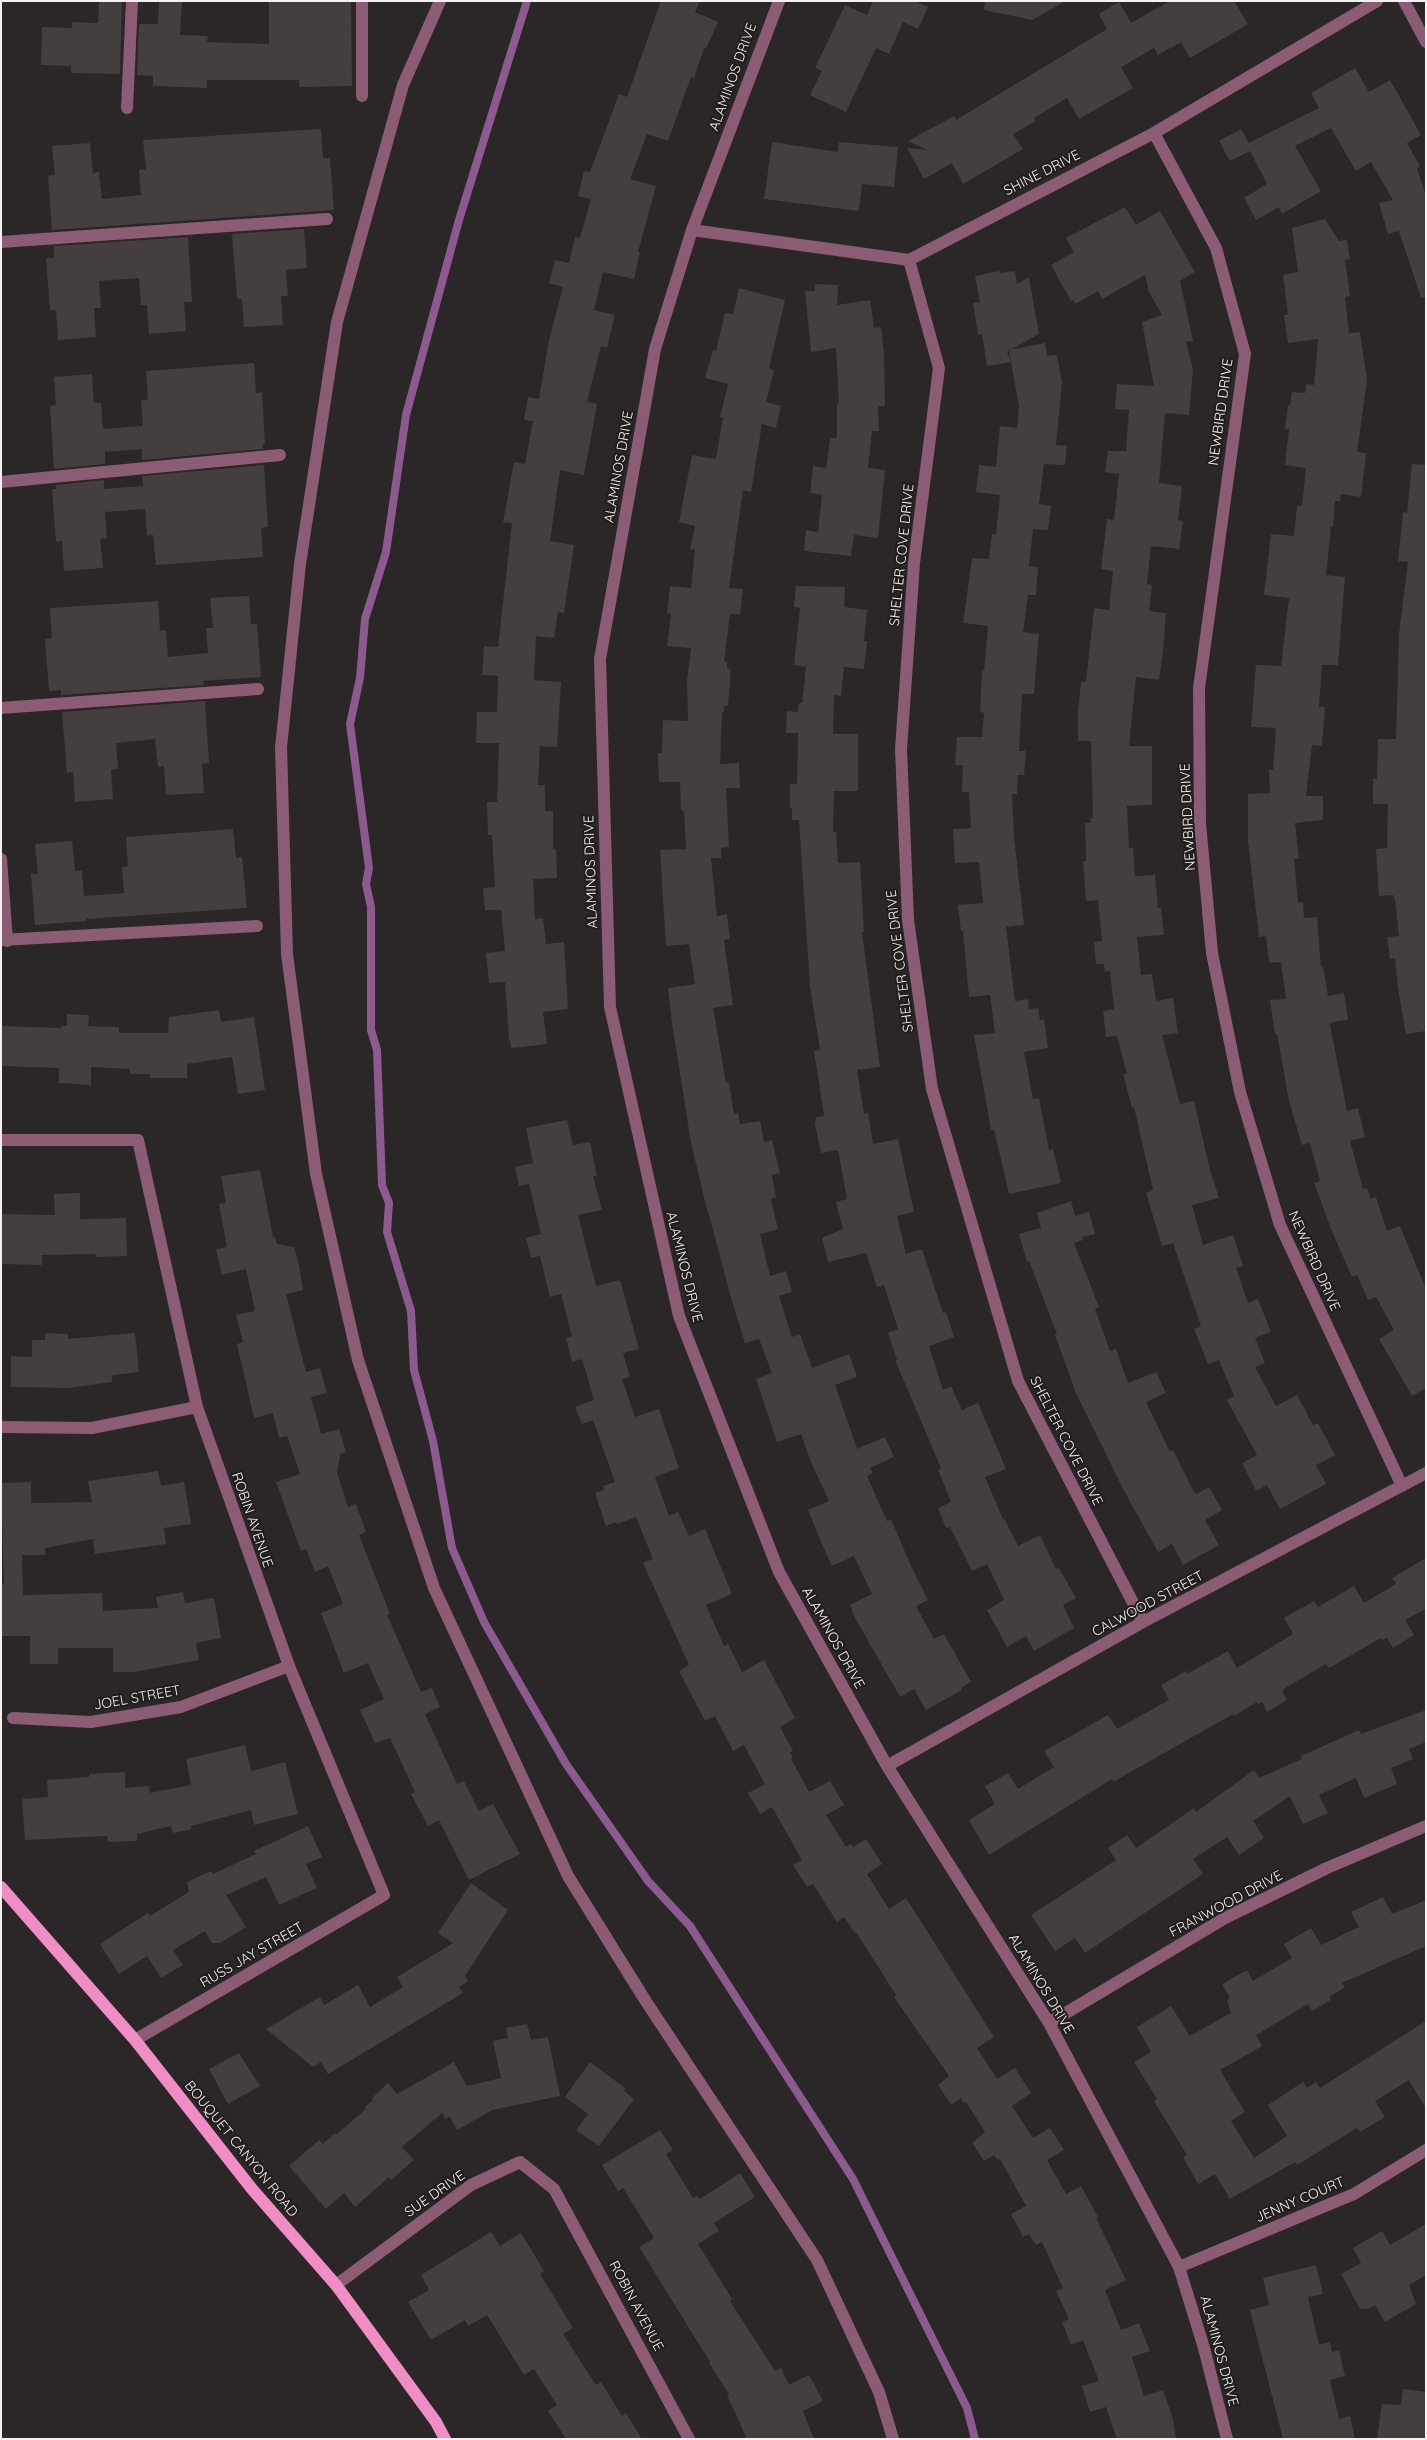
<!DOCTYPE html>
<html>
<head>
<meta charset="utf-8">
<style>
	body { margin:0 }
	#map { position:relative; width:1427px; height:2440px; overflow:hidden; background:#2b2627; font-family:Quicksand,sans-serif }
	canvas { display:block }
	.frame { position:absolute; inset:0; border:2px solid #f5f1f2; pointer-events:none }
</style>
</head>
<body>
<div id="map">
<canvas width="1427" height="2440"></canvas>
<div class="frame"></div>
</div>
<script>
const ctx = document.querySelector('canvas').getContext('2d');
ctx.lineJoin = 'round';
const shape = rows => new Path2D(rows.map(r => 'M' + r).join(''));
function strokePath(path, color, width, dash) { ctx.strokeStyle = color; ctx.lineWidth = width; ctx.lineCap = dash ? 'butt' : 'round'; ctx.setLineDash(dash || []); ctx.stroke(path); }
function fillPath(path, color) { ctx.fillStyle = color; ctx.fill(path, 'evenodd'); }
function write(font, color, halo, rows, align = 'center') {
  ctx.font = font + ' Quicksand,sans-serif'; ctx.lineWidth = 4; ctx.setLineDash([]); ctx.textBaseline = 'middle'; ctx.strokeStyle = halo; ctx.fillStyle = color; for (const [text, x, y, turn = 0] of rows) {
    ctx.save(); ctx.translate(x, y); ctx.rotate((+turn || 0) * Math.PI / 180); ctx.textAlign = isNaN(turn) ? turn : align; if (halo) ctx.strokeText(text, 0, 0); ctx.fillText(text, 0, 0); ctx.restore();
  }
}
const stream = shape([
	[527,1,459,220,406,415,386,552,365,619,360,678,350,724,369,868,366,884,371,907,371,1030,377,1050,382,1185,389,1203,387,1232,411,1311,414,1370,433,1441,452,1548,484,1622,566,1764,648,1881,690,1926,853,2179,967,2408,975,2439]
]);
const building = shape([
	[99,1,122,1,120,74,71,73,71,66,41,65,42,27,72,28,72,22,98,23],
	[159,1,182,1,180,35,208,36,207,42,269,44,269,1,351,1,352,86,299,87,299,80,207,80,207,88,153,86,153,76,137,75,139,24,158,24],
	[661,1,700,1,695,12,718,22,706,49,704,48,694,78,691,77,668,141,647,134,630,179,656,186,638,252,640,252,634,279,603,272,594,310,615,315,607,348,601,346,587,402,597,404,584,475,560,470,550,541,574,545,564,613,558,612,554,638,536,636,534,680,561,682,557,747,540,746,538,785,545,785,545,811,553,811,553,849,556,849,557,878,533,879,535,919,543,918,546,944,564,942,568,1009,543,1012,547,1044,511,1048,510,1040,509,1040,505,982,489,983,486,953,505,951,501,910,485,910,483,888,495,887,492,835,488,835,487,802,497,802,499,743,476,743,477,712,497,712,498,676,482,675,484,646,498,647,512,523,503,522,514,462,525,464,533,421,524,420,528,397,539,399,549,340,563,287,549,283,555,260,569,263,575,237,580,238,591,199,578,196,584,171,590,172,619,94,627,97],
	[873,1,915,1,928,7,918,29,903,22,889,54,876,48,846,112,810,95,822,71,815,68,845,5,867,15],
	[985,1,1066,1,1032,20,984,10],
	[1170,1,1234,1,1248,24,1190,58,1181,42,1158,55,1154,48,1121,67,1133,88,1079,119,1067,98,1034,118,1036,121,1013,134,1023,149,963,184,952,163,924,179,907,148,927,150,908,141,954,116,956,120,1107,29,1099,14,1119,2,1131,23],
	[1355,68,1369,92,1390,80,1421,135,1407,143,1420,166,1417,168,1426,196,1426,297,1421,298,1399,231,1388,234,1379,203,1393,200,1371,162,1356,171,1331,128,1295,146,1321,191,1282,214,1279,207,1256,220,1244,198,1267,184,1250,151,1230,161,1219,141,1241,129,1249,143,1319,108,1311,93],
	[321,129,323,158,330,158,334,210,52,230,48,176,55,175,52,146,90,143,93,173,99,172,102,199,141,195,139,170,146,169,143,140],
	[772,142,838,152,839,142,898,147,894,187,862,184,859,211,764,199],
	[1125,207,1136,225,1160,211,1195,272,1180,281,1193,341,1186,342,1193,369,1189,415,1165,413,1159,483,1182,486,1178,520,1183,521,1179,549,1151,546,1147,584,1152,585,1149,611,1166,613,1163,651,1159,680,1136,677,1129,746,1152,746,1152,805,1127,806,1129,848,1133,848,1135,876,1155,875,1158,908,1161,908,1164,935,1137,937,1141,975,1152,974,1156,1001,1173,998,1178,1033,1162,1035,1180,1104,1194,1101,1210,1170,1219,1198,1192,1205,1203,1245,1233,1235,1243,1266,1236,1268,1248,1303,1258,1299,1271,1332,1255,1338,1265,1363,1255,1367,1276,1406,1297,1395,1313,1425,1318,1423,1335,1455,1316,1465,1326,1484,1280,1509,1267,1485,1256,1491,1242,1463,1257,1455,1227,1400,1234,1396,1219,1360,1208,1364,1194,1329,1201,1326,1173,1243,1162,1246,1146,1193,1153,1190,1134,1107,1132,1108,1123,1074,1127,1074,1117,1036,1106,1037,1103,1011,1114,1009,1110,971,1105,972,1104,964,1096,964,1094,942,1102,941,1098,900,1086,901,1083,861,1086,861,1085,823,1091,823,1090,818,1093,818,1091,741,1078,741,1078,712,1081,682,1086,682,1094,608,1109,610,1113,571,1101,569,1107,519,1114,520,1119,474,1105,472,1108,451,1126,451,1129,410,1115,409,1117,384,1154,386,1142,322,1162,315,1149,292,1145,275,1102,299,1098,291,1075,304,1073,300,1071,301,1051,265,1074,252,1066,238],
	[1325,219,1339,241,1347,240,1350,259,1345,260,1350,296,1345,297,1349,333,1360,332,1367,380,1357,452,1366,453,1361,497,1341,494,1340,501,1335,501,1333,527,1331,527,1326,575,1345,577,1338,665,1322,665,1319,707,1325,707,1322,746,1312,745,1306,796,1323,796,1323,820,1295,823,1299,859,1294,859,1298,903,1303,902,1304,918,1317,917,1321,967,1323,966,1328,996,1344,993,1348,1020,1332,1022,1330,1025,1347,1111,1358,1108,1365,1137,1350,1141,1363,1189,1367,1188,1371,1199,1376,1197,1387,1231,1400,1226,1426,1289,1426,1388,1412,1396,1379,1339,1394,1330,1376,1297,1368,1300,1357,1275,1352,1277,1331,1229,1314,1183,1320,1181,1310,1143,1302,1145,1289,1101,1277,1034,1275,1034,1270,1000,1286,999,1281,962,1269,963,1266,936,1259,937,1248,840,1248,794,1270,793,1269,770,1273,770,1276,728,1251,727,1256,665,1281,666,1289,598,1264,595,1271,534,1294,536,1297,506,1302,506,1306,468,1285,465,1289,429,1285,429,1288,405,1290,405,1292,392,1305,393,1306,384,1314,385,1318,339,1288,343,1284,315,1288,315,1283,275,1298,272,1292,228],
	[304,229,307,268,286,270,288,296,281,296,283,325,244,327,242,299,237,299,232,234],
	[188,237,192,302,184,302,186,331,149,334,147,305,141,305,139,278,99,281,101,308,94,308,96,337,58,340,56,310,50,310,46,258,54,258,54,246],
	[1000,271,1000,273,1015,271,1017,284,1029,277,1039,334,1007,352,1011,362,987,366,982,334,978,335,973,303,980,302,975,276],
	[815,284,838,285,837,305,870,300,874,328,881,327,884,353,885,406,878,406,879,431,872,431,868,468,885,470,878,538,854,535,851,556,804,551,806,530,818,532,822,495,810,493,813,466,826,468,830,438,837,438,837,404,839,403,836,348,811,352,805,291,815,291],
	[739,288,785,300,769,368,774,370,766,402,781,406,776,428,762,424,751,492,743,490,729,588,743,589,740,614,730,614,724,661,727,662,727,668,731,669,728,706,724,706,724,712,722,712,720,764,739,763,740,788,726,788,729,847,721,848,721,858,711,858,717,916,727,914,730,939,724,940,733,1005,713,1008,726,1083,729,1082,734,1114,738,1113,740,1124,760,1121,764,1142,772,1140,780,1173,772,1175,776,1197,771,1199,778,1229,760,1234,770,1276,786,1271,792,1292,779,1296,792,1337,800,1334,812,1368,849,1354,857,1377,835,1385,857,1449,885,1437,894,1457,870,1468,873,1473,867,1476,887,1521,891,1519,911,1566,928,1600,916,1606,934,1639,944,1634,971,1682,961,1688,962,1690,926,1710,914,1689,900,1697,854,1616,850,1605,872,1594,854,1556,832,1566,821,1542,808,1510,829,1501,811,1462,801,1434,777,1442,756,1379,772,1373,759,1339,745,1343,729,1291,709,1214,708,1214,691,1143,672,1023,668,988,695,984,689,944,666,946,660,850,686,849,684,811,681,811,680,782,659,782,658,753,662,753,663,720,688,721,687,680,691,648,667,646,671,614,667,613,670,586,691,588,695,550,690,549,695,526,679,522,692,455,716,459,723,417,720,417,728,384,705,378,713,350,716,351,725,313,733,314],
	[1045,343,1047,356,1057,355,1062,382,1056,445,1067,446,1065,465,1044,464,1039,504,1051,506,1048,530,1033,529,1029,566,1038,567,1036,595,1028,595,1023,632,1039,634,1034,694,1022,694,1019,751,1026,751,1024,775,1018,775,1017,794,1012,794,1014,837,1024,925,1006,927,1015,1001,1028,999,1029,1009,1038,1008,1040,1020,1044,1019,1048,1048,1024,1052,1033,1099,1039,1098,1049,1150,1053,1149,1061,1183,1009,1194,994,1130,991,1130,974,1035,995,1033,990,995,969,997,963,931,961,931,958,905,983,903,979,862,955,863,953,829,971,828,969,792,962,792,963,765,955,765,957,737,982,737,984,713,980,712,982,671,984,671,988,626,963,623,972,558,989,559,992,534,996,534,1000,495,976,492,979,465,996,467,1000,426,1017,428,1019,406,1009,350],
	[254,363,256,393,262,392,265,444,262,445,263,449,142,460,142,449,105,452,105,464,54,469,50,406,56,405,54,377,92,374,94,403,101,403,103,429,143,426,141,400,148,400,146,371],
	[1412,464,1426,465,1426,1031,1406,1034,1398,988,1395,958,1390,959,1387,937,1399,936,1395,899,1393,895,1379,896,1376,849,1387,848,1388,804,1373,804,1373,779,1377,779,1378,739,1396,739,1399,634,1408,562,1398,561,1403,512,1407,513],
	[264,465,268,527,261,528,263,557,156,565,153,535,147,536,145,509,105,512,107,538,100,539,103,568,64,571,62,541,56,542,52,489,56,489,56,485,104,480,104,489,143,486,142,476],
	[796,586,845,587,844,607,867,610,864,641,867,641,864,669,844,667,841,696,834,695,833,734,858,734,858,791,834,791,833,832,836,832,838,863,860,862,864,932,862,932,880,1067,857,1070,864,1114,868,1113,873,1144,898,1139,914,1212,897,1216,906,1254,922,1249,943,1313,946,1312,954,1337,929,1346,943,1390,951,1386,962,1410,978,1403,1006,1469,985,1477,1003,1519,1004,1518,1018,1546,1040,1535,1056,1569,1059,1568,1076,1598,1063,1605,1074,1628,1034,1651,1026,1636,1007,1647,987,1610,1004,1600,987,1564,972,1571,950,1527,946,1528,938,1508,951,1502,938,1470,941,1468,895,1360,897,1360,888,1333,898,1329,884,1285,877,1287,866,1253,828,1262,822,1238,843,1229,836,1202,847,1199,838,1150,821,1153,815,1124,816,1117,824,1116,814,1051,820,1050,810,986,799,820,792,820,792,808,790,808,790,784,797,784,798,733,786,733,787,711,798,712,799,703,802,703,806,667,794,665,800,608,794,607],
	[249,596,251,624,257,624,261,677,203,681,204,685,61,695,61,690,49,691,45,639,52,638,50,608,158,601,160,631,166,630,168,657,208,653,206,628,213,628,210,598],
	[205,701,209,763,202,764,204,793,166,795,164,766,158,767,155,739,116,743,118,769,111,770,113,799,75,802,73,772,67,773,62,712],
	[233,829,236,858,242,857,247,908,86,919,86,921,35,925,31,874,38,874,35,844,72,841,75,871,82,871,84,896,124,893,122,867,128,866,126,837],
	[219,1010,221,1022,254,1017,265,1090,238,1094,232,1057,187,1064,187,1078,150,1078,150,1074,130,1074,130,1069,91,1067,91,1085,59,1083,59,1068,1,1066,1,1026,61,1028,61,1026,67,1026,67,1014,89,1015,88,1026,119,1027,119,1033,168,1033,169,1017],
	[567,1120,573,1145,590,1142,597,1176,593,1176,602,1210,578,1215,596,1286,620,1280,639,1349,623,1353,630,1377,622,1379,635,1417,659,1409,668,1436,679,1468,655,1477,669,1516,678,1512,689,1536,705,1529,732,1594,706,1605,724,1646,728,1644,742,1672,764,1660,795,1718,780,1727,793,1751,790,1753,793,1758,791,1759,809,1792,830,1781,844,1805,826,1815,846,1847,851,1844,853,1847,866,1839,882,1864,867,1874,889,1909,906,1898,994,2037,977,2048,997,2079,1015,2068,1031,2093,1012,2106,1033,2138,1050,2128,1064,2150,1047,2160,1066,2194,1081,2186,1098,2217,1096,2218,1126,2280,1105,2290,1121,2330,1139,2323,1150,2351,1132,2357,1144,2396,1163,2390,1173,2419,1176,2439,1117,2439,1106,2407,1090,2412,1082,2386,1099,2381,1083,2340,1071,2345,1062,2322,1069,2319,1056,2291,1063,2288,1042,2242,1036,2245,1029,2234,1023,2237,1011,2214,1026,2206,1000,2159,998,2160,994,2155,984,2161,972,2143,985,2132,966,2102,964,2103,961,2098,951,2105,938,2085,949,2076,894,1997,896,1995,856,1932,855,1933,844,1917,837,1922,813,1884,807,1887,793,1865,802,1860,772,1807,760,1814,748,1793,765,1784,744,1745,733,1751,715,1716,705,1721,679,1671,689,1665,643,1563,653,1559,636,1517,617,1524,616,1522,606,1526,595,1493,604,1490,603,1486,615,1482,593,1420,582,1424,575,1407,594,1400,582,1359,572,1362,566,1338,572,1336,561,1294,550,1297,540,1256,531,1258,526,1238,541,1234,529,1184,519,1186,515,1167,533,1163,526,1128],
	[260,1170,273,1237,275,1237,277,1244,294,1247,299,1265,303,1290,286,1294,306,1372,320,1368,327,1393,311,1397,321,1434,339,1429,346,1452,340,1454,337,1473,348,1507,356,1504,366,1532,359,1535,390,1614,387,1615,421,1692,432,1688,440,1707,425,1714,457,1784,464,1781,479,1811,493,1804,520,1854,469,1880,439,1820,428,1826,411,1794,415,1792,390,1738,375,1743,360,1710,384,1699,368,1663,344,1673,321,1613,343,1604,328,1566,315,1572,306,1549,301,1551,276,1482,300,1474,287,1436,279,1438,273,1413,254,1418,237,1344,243,1342,236,1315,255,1311,246,1269,222,1275,216,1249,227,1247,219,1204,226,1203,221,1176],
	[80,1193,80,1219,126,1218,127,1256,96,1257,95,1254,42,1255,42,1265,1,1264,1,1214,55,1215,54,1194],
	[1071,1201,1075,1216,1089,1212,1095,1234,1082,1237,1083,1240,1074,1243,1099,1307,1095,1309,1110,1351,1116,1349,1128,1383,1156,1372,1166,1393,1146,1402,1170,1452,1173,1450,1194,1492,1196,1494,1209,1487,1222,1510,1205,1520,1219,1545,1183,1565,1172,1544,1158,1552,1123,1489,1076,1393,1055,1335,1057,1334,1029,1261,1027,1262,1019,1234,1041,1228,1037,1213],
	[45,1333,68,1334,68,1339,135,1333,139,1372,112,1375,112,1382,68,1388,11,1387,11,1356,32,1357,32,1340,45,1340],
	[158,1471,161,1486,184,1482,191,1524,164,1528,166,1544,95,1554,93,1539,45,1548,45,1555,22,1555,23,1595,102,1593,103,1611,158,1608,156,1597,183,1592,185,1603,214,1598,221,1638,196,1643,199,1660,133,1672,113,1672,113,1648,58,1648,58,1664,30,1664,30,1636,1,1636,1,1584,4,1584,1,1483,31,1482,31,1503,92,1502,88,1481],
	[1426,1558,1426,1609,1405,1620,1414,1635,1393,1648,1387,1638,1382,1640,1381,1638,1329,1668,1326,1664,1285,1688,1282,1691,1287,1700,1267,1712,1262,1702,1258,1704,1257,1702,1234,1716,1233,1714,1113,1782,1112,1779,989,1855,969,1820,995,1804,985,1786,1008,1773,1018,1789,1054,1767,1044,1751,1080,1731,1108,1715,1117,1729,1169,1700,1161,1685,1186,1671,1187,1674,1228,1651,1237,1668,1293,1634,1284,1618,1314,1601,1318,1607,1354,1586,1364,1603,1396,1584,1392,1578],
	[1426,1710,1426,1742,1409,1749,1413,1759,1391,1768,1397,1784,1364,1798,1356,1778,1319,1795,1328,1813,1303,1824,1290,1796,1253,1821,1264,1838,1239,1855,1227,1837,1193,1859,1203,1874,1085,1953,1075,1938,1055,1951,1031,1915,1116,1860,1108,1848,1127,1835,1136,1848,1194,1808,1196,1812,1254,1770,1259,1778,1302,1759,1301,1756,1359,1730,1361,1734],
	[245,1745,251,1771,285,1762,298,1814,254,1825,251,1810,191,1826,192,1829,173,1833,171,1826,137,1834,137,1841,108,1842,107,1836,25,1840,22,1799,48,1797,47,1780,89,1777,89,1774,125,1772,125,1788,149,1786,150,1793,191,1785,186,1759],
	[308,1826,322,1857,306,1864,317,1888,279,1905,266,1877,226,1895,246,1927,220,1943,212,1943,205,1931,173,1950,183,1965,161,1978,147,1956,119,1974,100,1944,148,1913,150,1916,189,1892,187,1882,211,1871,213,1874,256,1854,254,1851],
	[471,1883,508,1910,465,1976,468,1981,459,1987,463,1993,328,2074,321,2062,313,2067,266,2029,320,1997,324,2005,358,1985,370,2007,403,1987,397,1977,453,1943,438,1933],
	[1383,1897,1392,1914,1426,1900,1426,1946,1342,1983,1345,1987,1329,1997,1331,2000,1312,2011,1308,2004,1256,2035,1262,2046,1220,2070,1245,2112,1231,2121,1254,2158,1287,2136,1268,2105,1303,2082,1307,2088,1316,2082,1320,2088,1426,2021,1426,2109,1409,2080,1375,2101,1385,2117,1360,2132,1357,2128,1297,2165,1295,2162,1230,2199,1215,2174,1198,2184,1183,2157,1187,2155,1154,2101,1157,2099,1134,2062,1151,2052,1137,2027,1171,2006,1190,2036,1231,2013,1227,2000,1230,1998,1222,1984,1247,1970,1253,1981,1292,1958,1284,1944,1311,1928,1321,1945,1359,1927,1351,1912],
	[527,2024,531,2040,548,2037,560,2096,492,2110,457,2130,450,2116,445,2119,442,2113,402,2147,414,2160,391,2180,389,2177,355,2207,344,2193,326,2209,289,2166,319,2140,323,2144,335,2133,336,2135,366,2109,365,2107,373,2100,372,2098,388,2083,397,2094,454,2062,467,2086,501,2078,493,2041,508,2038,506,2028],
	[239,2053,260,2086,228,2104,209,2069],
	[590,2062,625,2088,624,2091,634,2099,599,2146,576,2130,588,2114,565,2097],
	[660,2130,673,2150,666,2154,693,2198,697,2196,700,2199,740,2173,755,2197,714,2223,719,2231,698,2244,732,2299,730,2301,775,2371,781,2368,789,2385,809,2375,823,2401,803,2411,814,2439,747,2439,727,2395,729,2394,709,2363,710,2362,639,2247,654,2238,623,2188,618,2191,602,2165],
	[1426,2224,1426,2275,1409,2285,1416,2304,1385,2322,1375,2305,1368,2309,1360,2309,1341,2274,1361,2263,1353,2248,1382,2231,1390,2245],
	[491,2232,500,2246,521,2233,544,2271,540,2274,573,2328,563,2334,596,2385,601,2382,622,2416,626,2413,642,2439,566,2439,548,2411,557,2405,534,2369,524,2375,487,2315,468,2326,465,2320,431,2340,408,2302,429,2290,421,2275],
	[1316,2265,1323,2294,1308,2297,1319,2345,1330,2342,1332,2352,1339,2350,1345,2376,1330,2380,1339,2419,1350,2416,1355,2439,1283,2439,1250,2310,1269,2305,1263,2278],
	[1403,2389,1426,2392,1426,2439,1377,2439,1382,2404,1401,2405]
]);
const minor = shape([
	[362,1,362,96],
	[440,1,403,85,337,322,300,564,281,747,287,954,316,1174,358,1360,434,1588,568,1876,645,2000,817,2260,879,2392,893,2439],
	[779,1,692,230,655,349,600,659,610,1007,679,1316,779,1572,887,1766,1049,2023,1179,2267,1204,2348,1227,2439],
	[1404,1,1426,42],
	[127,108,132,1],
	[1154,133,1216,248,1245,354,1199,688,1200,823,1212,953,1240,1092,1280,1225,1402,1486],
	[692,230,909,260,1154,133,1377,1],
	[1,242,327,219],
	[909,260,939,368,914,563,901,749,908,920,932,1089,1018,1381,1143,1622],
	[1,482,280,455],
	[1,708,258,689],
	[1,859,7,941],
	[1,940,257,926],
	[1,1140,138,1140,197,1407,289,1666,384,1895,135,2040],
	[1,1427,92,1428,197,1407],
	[13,1718,91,1722,181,1707,289,1666],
	[887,1766,1143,1622,1426,1473],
	[1049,2023,1225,1918,1327,1868,1426,1826],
	[1179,2267,1354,2194,1426,2150],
	[336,2285,471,2185,520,2162,554,2189,689,2439]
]);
const major = shape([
	[1,1887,135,2040,252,2189,336,2285,436,2422,445,2439]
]);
const streetNames = [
	["ALAMINOS DRIVE",733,77,-70],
	["SHINE DRIVE",1042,173,-27],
	["NEWBIRD DRIVE",1221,412,-82],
	["ALAMINOS DRIVE",619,467,-80],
	["SHELTER COVE DRIVE",902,555,-84],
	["NEWBIRD DRIVE",1188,817,-93],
	["ALAMINOS DRIVE",591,872,-92],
	["SHELTER COVE DRIVE",900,961,-97],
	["NEWBIRD DRIVE",1314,1261,66],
	["ALAMINOS DRIVE",684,1267,76],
	["SHELTER COVE DRIVE",1066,1441,63],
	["ROBIN AVENUE",252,1520,71],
	["CALWOOD STREET",1148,1604,-28],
	["ALAMINOS DRIVE",833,1638,61],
	["JOEL STREET",137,1698,-10],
	["FRANWOOD DRIVE",1226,1904,-28],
	["RUSS JAY STREET",252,1955,-30],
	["ALAMINOS DRIVE",1041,1984,59],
	["BOUQUET CANYON ROAD",241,2149,51],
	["SUE DRIVE",435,2194,-35],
	["JENNY COURT",1300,2200,-23],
	["ROBIN AVENUE",636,2306,62],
	["ALAMINOS DRIVE",1219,2351,75]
];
strokePath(stream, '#8d5a90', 8);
fillPath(building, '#443f3e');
strokePath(minor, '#8c5c75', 12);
strokePath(major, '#f08dc4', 12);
write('14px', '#f5f1f2', '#211d1d', streetNames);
</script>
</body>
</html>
